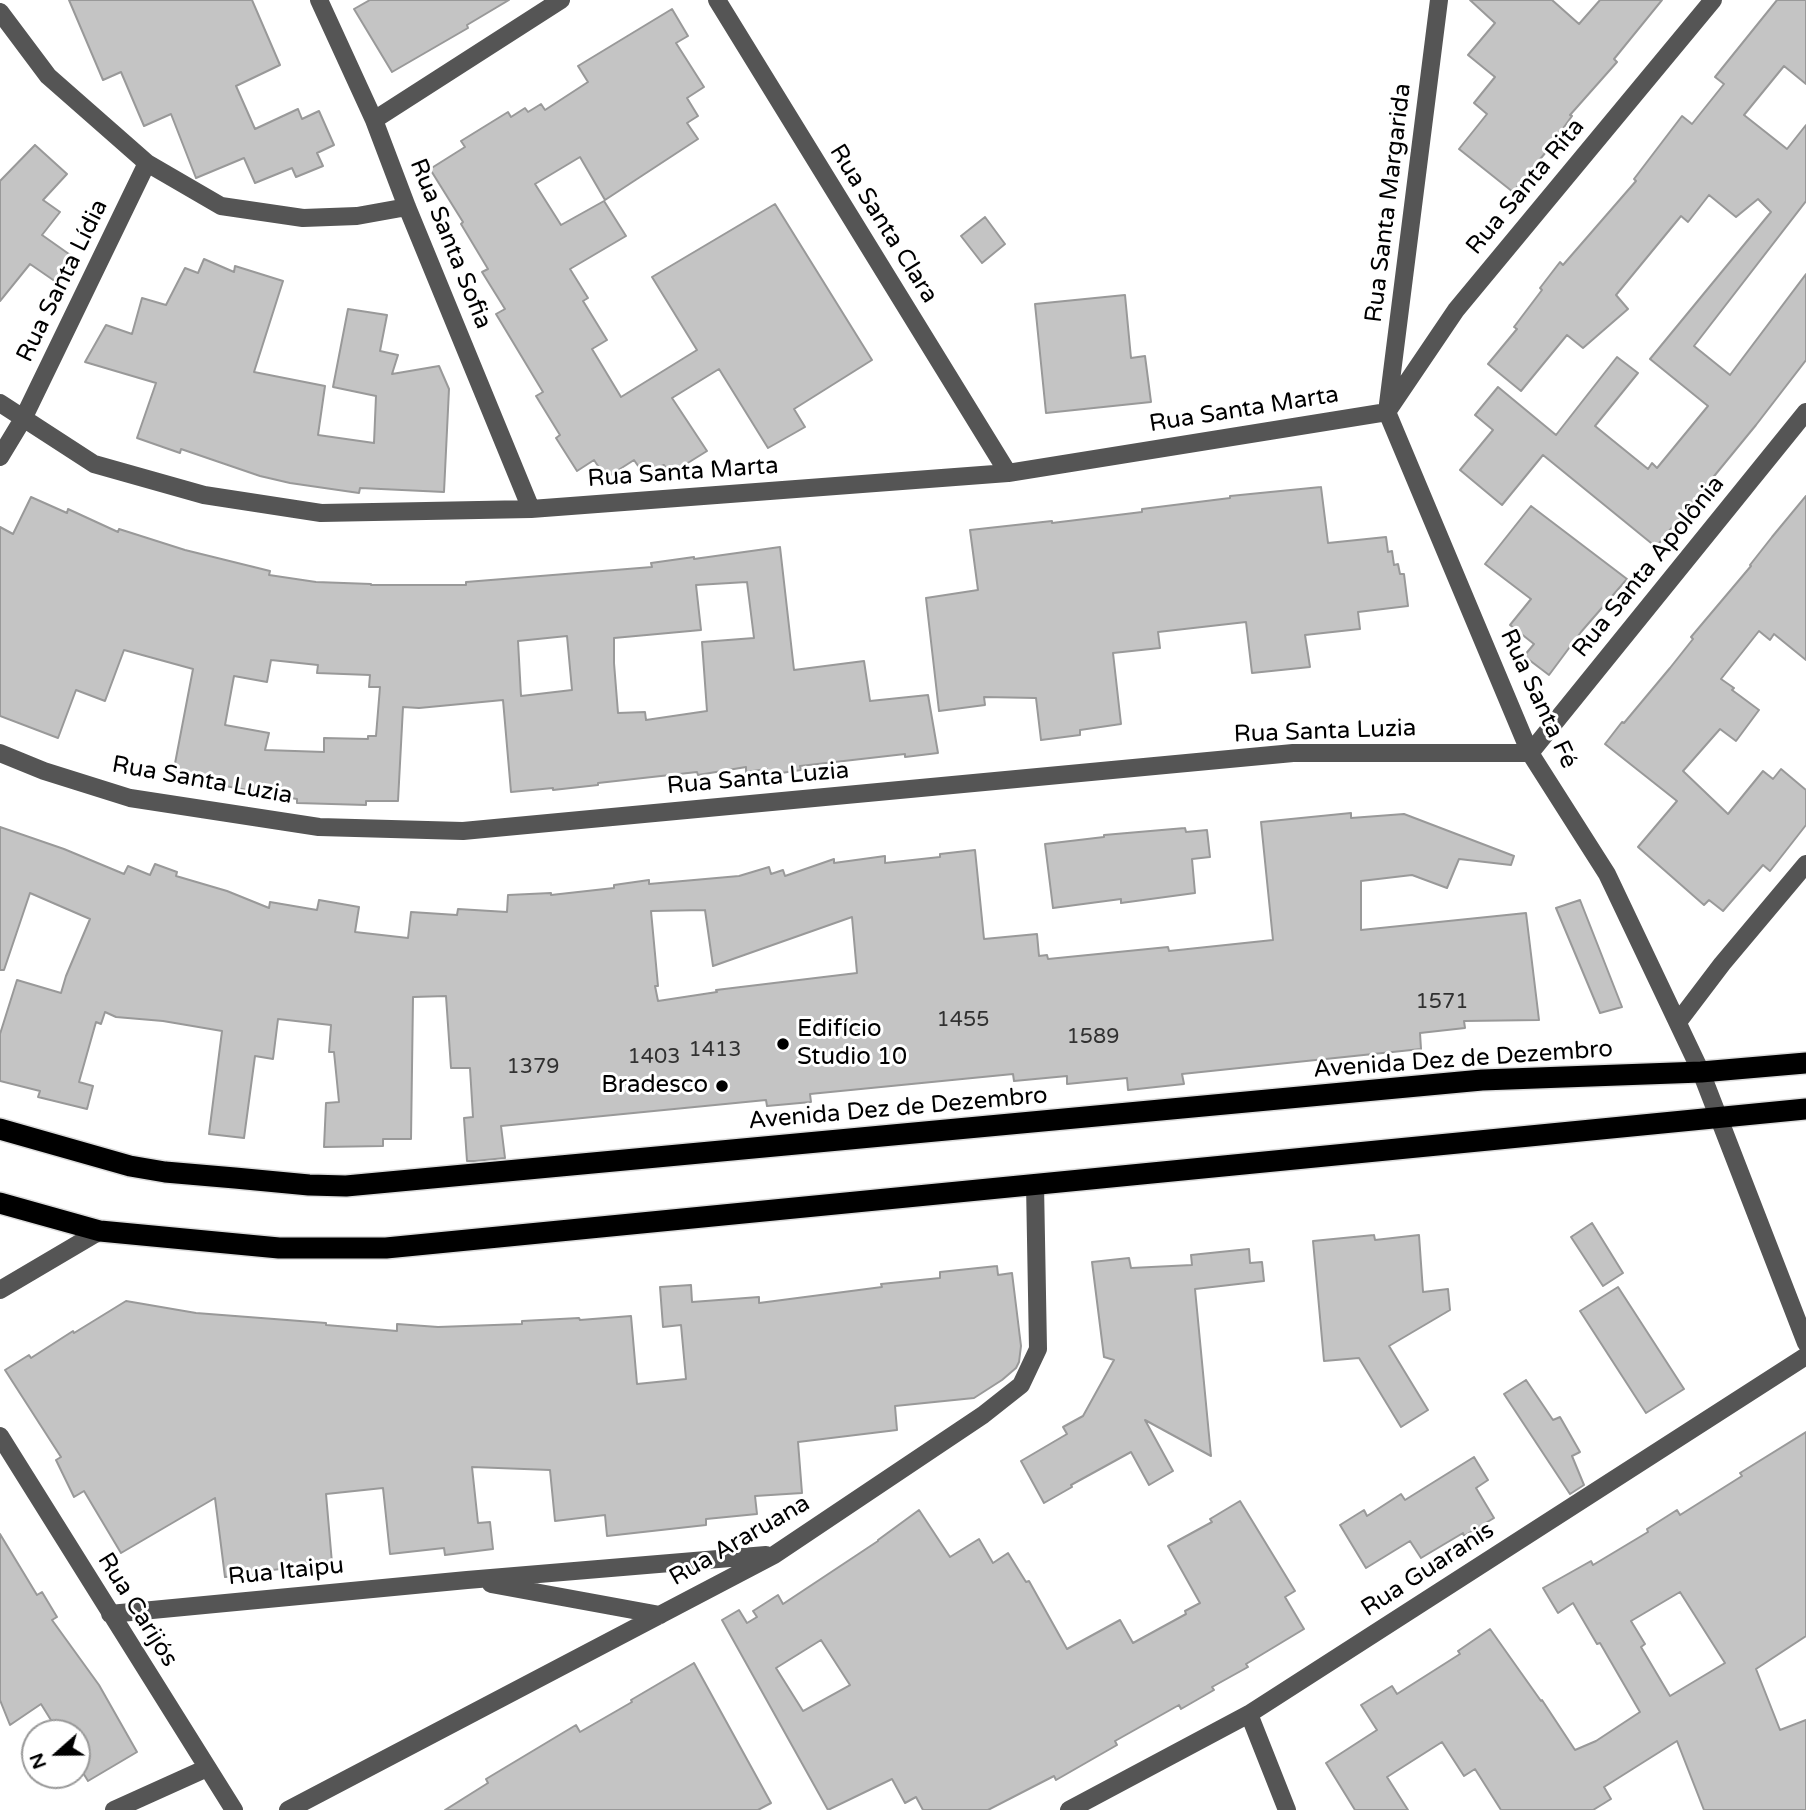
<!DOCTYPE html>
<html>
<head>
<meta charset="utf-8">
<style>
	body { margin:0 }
	#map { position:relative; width:1806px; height:1810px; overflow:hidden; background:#fff; font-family:"Varela Round",sans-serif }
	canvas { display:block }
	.north { position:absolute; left:21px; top:1719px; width:70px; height:70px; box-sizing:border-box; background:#fff; border:2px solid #999; border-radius:50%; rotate:249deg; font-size:19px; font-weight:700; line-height:28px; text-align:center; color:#000 }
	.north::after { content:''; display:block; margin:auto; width:24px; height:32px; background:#000; clip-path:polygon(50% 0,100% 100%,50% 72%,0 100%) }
</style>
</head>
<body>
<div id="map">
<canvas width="1806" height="1810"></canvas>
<div class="north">N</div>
</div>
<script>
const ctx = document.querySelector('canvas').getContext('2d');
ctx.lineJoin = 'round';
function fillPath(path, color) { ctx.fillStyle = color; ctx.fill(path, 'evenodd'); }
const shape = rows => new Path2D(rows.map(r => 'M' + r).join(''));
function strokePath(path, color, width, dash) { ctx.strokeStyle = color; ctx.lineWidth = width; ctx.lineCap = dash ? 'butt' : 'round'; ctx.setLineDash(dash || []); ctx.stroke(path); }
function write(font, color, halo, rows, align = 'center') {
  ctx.font = font + ' "Varela Round",sans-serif'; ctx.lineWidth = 6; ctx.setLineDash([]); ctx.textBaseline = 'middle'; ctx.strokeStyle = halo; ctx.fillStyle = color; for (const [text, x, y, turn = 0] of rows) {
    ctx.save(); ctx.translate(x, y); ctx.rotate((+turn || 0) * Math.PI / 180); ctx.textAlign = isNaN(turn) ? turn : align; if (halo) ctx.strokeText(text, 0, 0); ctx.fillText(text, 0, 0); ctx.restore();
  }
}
const building = shape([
	[69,0,252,0,280,65,236,86,255,129,298,109,302,119,319,111,334,145,317,153,323,166,296,177,292,168,255,183,244,158,196,178,171,114,144,126,121,72,103,80,69,0],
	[370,0,509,0,467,25,468,28,392,72,354,9,370,0],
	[1470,0,1552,0,1579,24,1600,0,1662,0,1614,59,1617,62,1570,115,1572,116,1546,152,1513,192,1459,149,1487,114,1474,103,1495,77,1468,55,1495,23,1470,0],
	[1777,0,1806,0,1806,84,1784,66,1744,115,1787,149,1806,125,1806,201,1694,346,1730,375,1806,274,1806,360,1756,425,1656,547,1543,455,1502,505,1460,470,1493,430,1475,415,1498,387,1556,435,1617,357,1638,373,1595,426,1648,469,1652,463,1657,468,1708,406,1650,359,1771,212,1758,199,1736,217,1709,195,1688,222,1681,216,1616,295,1628,309,1583,348,1567,335,1521,391,1488,364,1517,329,1514,327,1542,290,1540,288,1560,262,1563,265,1636,181,1634,179,1682,116,1692,124,1724,84,1715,77,1777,0],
	[672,9,688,36,676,43,704,87,687,98,698,116,687,123,698,139,605,200,580,157,535,184,561,225,604,201,626,236,570,269,588,298,583,301,607,340,592,349,621,397,697,350,652,277,775,204,872,360,794,409,805,427,768,448,719,369,672,398,707,451,670,474,664,465,643,473,634,460,606,478,594,460,577,471,556,438,560,435,536,396,543,392,496,314,505,309,482,272,488,269,461,224,463,222,430,169,465,147,461,141,508,112,511,117,525,108,528,112,541,104,545,110,588,82,578,66,672,9],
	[35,145,67,174,43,200,60,212,42,235,76,259,59,284,30,264,0,301,0,181,35,145],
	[985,217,1005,244,982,263,961,236,985,217],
	[204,259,234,272,235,266,283,281,254,372,325,386,318,435,374,443,376,396,333,387,348,309,387,315,380,351,398,355,392,374,439,366,449,389,444,492,360,488,359,493,290,483,260,476,181,449,180,453,137,438,156,383,85,362,106,325,132,334,142,298,166,305,185,268,198,273,204,259],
	[1125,295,1131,358,1145,356,1151,402,1046,413,1035,304,1125,295],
	[1321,487,1328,543,1386,537,1388,552,1392,551,1394,565,1398,564,1400,574,1404,574,1408,606,1358,612,1360,629,1305,635,1310,667,1252,673,1246,622,1158,632,1160,648,1113,653,1121,724,1080,730,1080,735,1041,740,1036,698,984,697,985,705,939,711,926,598,978,590,970,530,1052,521,1052,523,1142,512,1142,509,1230,498,1230,496,1321,487],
	[1806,496,1806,660,1774,634,1770,640,1759,631,1721,679,1734,688,1732,690,1759,710,1736,741,1720,729,1683,771,1728,814,1763,771,1773,779,1781,769,1806,790,1806,825,1770,871,1763,865,1723,911,1709,900,1704,905,1638,847,1677,801,1605,744,1622,722,1624,723,1670,668,1693,639,1691,637,1751,566,1750,565,1772,537,1806,496],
	[31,497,67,513,68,509,118,532,119,529,185,550,270,571,269,575,316,582,371,584,371,585,466,585,466,582,652,567,651,563,694,557,694,559,780,547,794,670,864,661,870,701,928,695,938,753,905,757,905,754,800,766,801,770,768,775,767,769,746,772,746,767,698,775,697,772,598,783,598,785,553,790,553,788,511,792,503,700,419,708,403,707,398,801,366,801,366,805,297,803,297,799,214,784,215,781,173,774,193,669,124,650,105,701,76,690,58,738,0,716,0,527,13,534,31,497],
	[747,582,754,638,702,642,707,711,646,720,645,712,618,713,614,663,614,638,701,630,696,585,747,582],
	[567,636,572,690,521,696,518,641,567,636],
	[271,660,318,665,317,673,370,675,369,687,380,687,376,736,368,736,368,739,324,738,324,752,265,750,269,733,225,725,234,676,267,682,271,660],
	[1531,506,1627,579,1581,632,1549,675,1524,656,1534,644,1510,625,1531,599,1485,564,1531,506],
	[1351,813,1351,818,1404,814,1514,856,1511,865,1459,859,1447,888,1412,875,1361,881,1361,930,1526,913,1539,1020,1464,1021,1465,1028,1420,1033,1421,1049,1182,1074,1184,1084,1128,1090,1127,1078,1067,1084,1067,1076,1014,1081,1013,1074,810,1094,811,1102,767,1106,766,1100,501,1126,505,1158,475,1161,467,1161,464,1118,473,1117,470,1068,451,1068,446,996,413,997,411,1139,383,1139,383,1146,324,1147,326,1103,339,1102,334,1052,329,1052,331,1025,278,1019,273,1059,255,1056,244,1138,209,1134,222,1031,163,1021,116,1017,105,1012,101,1024,96,1022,79,1082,93,1086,87,1109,38,1097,40,1091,0,1081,0,1034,17,980,61,993,66,976,90,919,30,893,4,970,0,970,0,827,64,849,124,874,128,866,150,875,155,864,177,872,176,876,227,891,269,908,270,902,317,910,319,900,359,907,355,932,408,938,411,912,457,915,458,909,507,912,508,895,551,893,551,895,614,888,614,885,649,880,649,884,739,876,769,867,771,874,783,870,785,876,834,859,834,863,885,856,885,863,940,857,940,854,975,850,984,939,1037,934,1039,956,1047,955,1048,959,1168,947,1169,951,1273,940,1261,822,1351,813],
	[705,910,713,966,852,917,857,973,716,990,717,992,658,1001,655,986,658,986,651,911,705,910],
	[1185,828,1186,832,1207,830,1210,857,1192,859,1195,893,1121,903,1121,899,1053,908,1045,844,1104,837,1104,835,1185,828],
	[1580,900,1622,1007,1600,1013,1556,908,1580,900],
	[1592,1223,1623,1273,1603,1286,1571,1237,1592,1223],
	[1374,1235,1375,1240,1419,1235,1423,1292,1448,1289,1450,1310,1389,1346,1428,1410,1401,1427,1359,1358,1324,1361,1313,1241,1374,1235],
	[1249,1249,1250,1263,1262,1262,1264,1281,1195,1289,1211,1456,1145,1420,1173,1471,1149,1485,1131,1452,1071,1485,1072,1487,1044,1503,1021,1461,1067,1434,1063,1427,1083,1416,1114,1360,1104,1357,1092,1262,1129,1258,1131,1268,1192,1265,1191,1255,1249,1249],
	[997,1266,998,1275,1012,1273,1021,1346,1019,1362,1016,1368,1002,1380,974,1398,895,1406,897,1430,798,1442,802,1493,755,1496,757,1514,706,1519,706,1525,607,1536,605,1515,555,1521,550,1470,472,1467,478,1523,490,1522,493,1549,445,1555,444,1548,390,1554,383,1488,326,1494,332,1563,272,1570,273,1573,225,1577,215,1498,121,1553,84,1491,74,1497,56,1460,61,1457,5,1370,29,1355,31,1358,73,1331,74,1333,126,1301,196,1313,326,1323,326,1325,397,1331,397,1324,438,1327,522,1324,522,1321,579,1318,580,1320,631,1316,637,1384,686,1379,681,1325,663,1327,660,1287,691,1285,692,1302,759,1297,759,1303,882,1287,881,1284,940,1278,940,1272,997,1266],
	[1618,1287,1684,1389,1646,1413,1580,1311,1618,1287],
	[1526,1380,1553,1420,1560,1417,1580,1452,1572,1456,1584,1485,1570,1494,1504,1394,1526,1380],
	[1806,1432,1806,1636,1756,1669,1780,1730,1806,1720,1806,1810,1704,1810,1677,1741,1604,1787,1611,1799,1593,1810,1501,1810,1475,1769,1464,1776,1442,1742,1387,1777,1408,1810,1355,1810,1326,1763,1377,1730,1361,1705,1392,1686,1397,1694,1460,1654,1458,1651,1490,1629,1541,1701,1542,1700,1575,1750,1596,1741,1640,1712,1600,1643,1597,1644,1573,1603,1558,1613,1543,1588,1591,1561,1593,1565,1648,1532,1647,1529,1677,1510,1680,1515,1742,1476,1740,1473,1806,1432],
	[1680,1592,1725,1663,1670,1696,1641,1647,1645,1644,1631,1621,1680,1592],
	[1474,1457,1488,1480,1476,1488,1494,1518,1464,1536,1463,1533,1421,1558,1410,1541,1366,1568,1340,1525,1364,1510,1367,1516,1401,1494,1405,1500,1474,1457],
	[1240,1501,1295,1591,1285,1597,1304,1629,1246,1664,1248,1667,1212,1687,1214,1690,1181,1709,1179,1705,1115,1741,1117,1745,1056,1780,1054,1776,988,1810,923,1810,916,1797,905,1803,892,1779,828,1810,722,1620,739,1610,747,1623,757,1617,753,1611,778,1595,783,1604,878,1541,878,1540,919,1510,950,1557,979,1539,993,1563,1008,1553,1026,1582,1029,1581,1067,1649,1120,1620,1133,1643,1186,1614,1185,1611,1200,1603,1168,1546,1212,1522,1210,1519,1240,1501],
	[821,1640,850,1685,803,1711,776,1668,821,1640],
	[0,1534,37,1595,42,1592,57,1617,52,1620,99,1685,137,1752,88,1781,77,1763,77,1733,59,1733,41,1704,10,1725,0,1700,0,1534],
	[694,1663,771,1803,758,1810,445,1810,488,1783,486,1779,576,1725,580,1732,632,1702,631,1700,694,1663]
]);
const minor = shape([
	[319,0,374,120,407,207,531,509],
	[717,0,1008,473],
	[1439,0,1387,412,1530,753,1607,874,1701,1072,1806,1343],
	[0,12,48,76,147,163,221,206,303,218,357,216,407,207],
	[374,120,561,0],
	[0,403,94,464,204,495,321,513,531,509,1008,473,1387,412],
	[1389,409,1456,310,1713,0],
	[0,457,23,419,147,163],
	[0,753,44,771,130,798,319,827,463,831,1293,753,1530,753,1806,412],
	[1678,1022,1722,964,1806,864],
	[0,1290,100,1231],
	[0,1436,234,1810],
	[491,1584,660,1615],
	[110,1614,467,1580,766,1555],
	[1249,1714,1287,1810],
	[114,1810,207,1768],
	[288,1810,774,1555,983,1415,1021,1385,1038,1349,1035,1184],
	[1069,1810,1249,1714,1806,1356]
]);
const highway = shape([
	[0,1129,130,1166,165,1172,235,1178,309,1185,346,1186,1482,1080,1701,1072,1806,1063],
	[0,1203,100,1231,279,1248,386,1248,1806,1109]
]);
const markers = [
	[783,1044,7,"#000"],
	[722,1086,7,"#000"]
];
const numberNames = [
	["1571",1442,1002],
	["1455",963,1020],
	["1589",1093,1037],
	["1413",715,1050],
	["1403",654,1057],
	["1379",533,1067]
];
const streetNames = [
	["Rua Santa Rita",1526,187,-50],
	["Rua Santa Margarida",1389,203,-83],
	["Rua Santa Clara",883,224,58],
	["Rua Santa Sofia",450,244,68],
	["Rua Santa Lídia",63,281,-64],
	["Rua Santa Marta",1244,410,-9],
	["Rua Santa Marta",683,473,-4],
	["Rua Santa Apolônia",1649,567,-51],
	["Rua Santa Fé",1538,699,65],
	["Rua Santa Luzia",1325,732,-2],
	["Rua Santa Luzia",758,779,-5],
	["Rua Santa Luzia",202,781,10],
	["Avenida Dez de Dezembro",1463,1060,-4],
	["Avenida Dez de Dezembro",898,1109,-5],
	["Rua Araruana",740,1541,-30],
	["Rua Guaranis",1428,1570,-33],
	["Rua Itaipu",286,1572,-6],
	["Rua Carijós",137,1610,58]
];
const poiNames = [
	["Edifício",797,1030],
	["Studio 10",797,1058],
	["Bradesco",708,1086,"right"]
];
fillPath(building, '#c4c4c4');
strokePath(building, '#999', 2);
strokePath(highway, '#dbdbdb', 24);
strokePath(minor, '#555', 18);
strokePath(highway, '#000', 21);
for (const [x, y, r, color] of markers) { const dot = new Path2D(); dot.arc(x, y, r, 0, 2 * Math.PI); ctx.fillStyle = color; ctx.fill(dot); strokePath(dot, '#fff', 2.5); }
write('21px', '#313131', null, numberNames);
write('24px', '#000', '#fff', streetNames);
write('24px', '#000', '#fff', poiNames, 'left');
</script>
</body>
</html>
